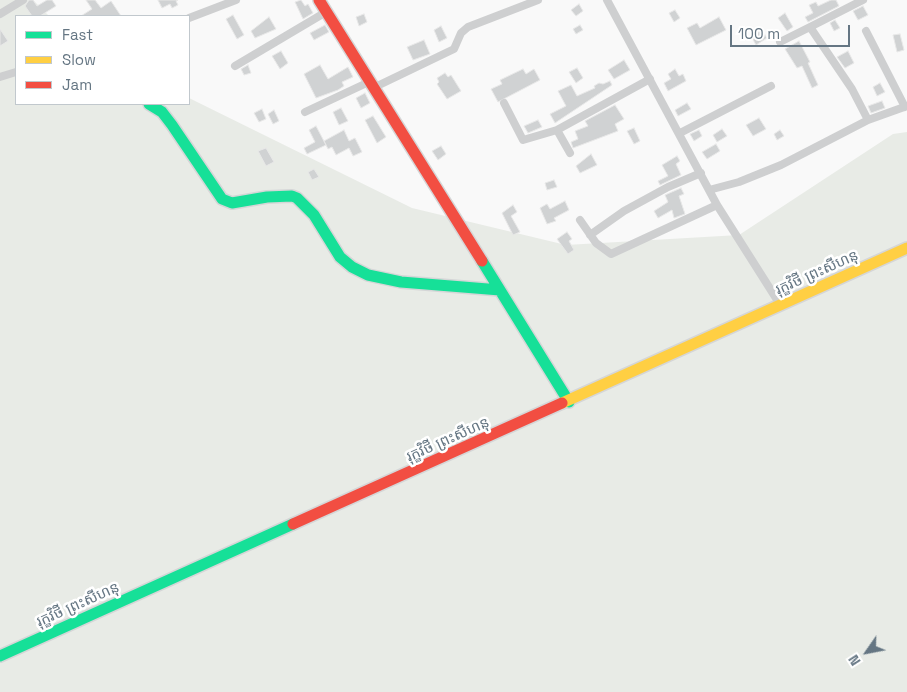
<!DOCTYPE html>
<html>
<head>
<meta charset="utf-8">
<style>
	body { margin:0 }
	#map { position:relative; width:907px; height:692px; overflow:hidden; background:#f9f9f9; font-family:"Space Grotesk",sans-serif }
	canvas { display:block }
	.legend { position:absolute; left:15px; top:15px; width:175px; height:90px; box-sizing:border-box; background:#fff; border:1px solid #c1c8cd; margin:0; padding:6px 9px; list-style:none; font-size:15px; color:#657683 }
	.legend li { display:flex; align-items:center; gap:10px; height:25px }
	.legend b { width:25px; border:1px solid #c1c8cd }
	.north { position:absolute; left:842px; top:627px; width:50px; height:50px; -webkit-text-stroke:4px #fff; paint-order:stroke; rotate:237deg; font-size:14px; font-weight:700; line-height:20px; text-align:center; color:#657683 }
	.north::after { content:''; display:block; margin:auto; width:18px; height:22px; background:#657683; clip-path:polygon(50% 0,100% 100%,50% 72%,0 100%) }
	.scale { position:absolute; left:730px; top:25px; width:120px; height:22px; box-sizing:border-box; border:2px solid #657683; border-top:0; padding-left:6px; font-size:15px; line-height:18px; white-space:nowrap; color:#657683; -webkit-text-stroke:4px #fff; paint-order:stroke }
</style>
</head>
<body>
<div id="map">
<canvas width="907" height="692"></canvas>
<ul class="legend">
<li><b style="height:6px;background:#16e098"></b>Fast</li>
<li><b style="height:6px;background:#ffcf43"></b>Slow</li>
<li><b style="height:6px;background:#f24e42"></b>Jam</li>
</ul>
<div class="north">N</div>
<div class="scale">100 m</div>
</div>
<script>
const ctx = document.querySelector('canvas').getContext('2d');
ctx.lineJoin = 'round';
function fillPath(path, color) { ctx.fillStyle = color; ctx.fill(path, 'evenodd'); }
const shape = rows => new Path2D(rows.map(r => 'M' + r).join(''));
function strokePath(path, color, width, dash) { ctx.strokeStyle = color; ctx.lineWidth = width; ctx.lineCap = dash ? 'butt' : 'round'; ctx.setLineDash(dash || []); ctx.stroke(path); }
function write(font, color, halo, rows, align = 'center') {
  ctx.font = font + ' "Space Grotesk","Noto Sans Khmer",sans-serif'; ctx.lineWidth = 5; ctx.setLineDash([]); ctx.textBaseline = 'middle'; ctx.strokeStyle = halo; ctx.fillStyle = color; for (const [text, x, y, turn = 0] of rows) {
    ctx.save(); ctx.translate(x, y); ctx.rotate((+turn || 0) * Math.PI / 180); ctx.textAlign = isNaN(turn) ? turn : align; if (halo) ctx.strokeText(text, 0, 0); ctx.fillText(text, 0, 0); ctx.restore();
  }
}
const green = shape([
	[0,0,33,0,49,16,16,16,16,104,189,104,189,98,412,208,566,245,739,235,893,134,907,132,907,692,0,692]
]);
const building = shape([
	[29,0,33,0,37,6,47,0,52,0,56,6,40,16,32,16,25,6,29,0],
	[86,0,95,0,101,8,111,1,121,16,81,16,92,9,86,0],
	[158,0,178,0,176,1,178,5,172,8,170,4,162,8,158,0],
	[301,0,305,6,308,4,313,13,303,19,295,2,301,0],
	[831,0,836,0,839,6,808,22,805,17,813,13,809,5,816,2,818,6,831,0],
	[579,4,583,11,576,16,571,10,579,4],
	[863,6,868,15,858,20,853,11,863,6],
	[675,10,680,18,674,22,669,13,675,10],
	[785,13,793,27,787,31,778,18,785,13],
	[364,14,367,22,359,26,356,17,364,14],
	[233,15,244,35,237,39,226,19,233,15],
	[269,17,276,29,255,38,251,31,269,17],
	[719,17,726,30,696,45,687,28,697,23,700,28,719,17],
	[835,20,840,28,834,31,830,23,835,20],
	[325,25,329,32,314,40,310,33,325,25],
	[580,25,583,30,576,34,573,29,580,25],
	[441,26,447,38,439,42,434,30,441,26],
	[0,29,8,41,0,46,0,29],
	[762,30,767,38,756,45,751,36,762,30],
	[900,34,904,50,897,52,893,35,900,34],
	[424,40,430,54,413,60,407,47,424,40],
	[799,41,810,62,808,63,818,85,812,88,802,66,797,68,785,49,799,41],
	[281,51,288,63,280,69,272,56,281,51],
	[848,51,854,63,845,68,837,57,848,51],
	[624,60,630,70,614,79,608,70,624,60],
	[248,65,251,73,244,75,241,69,248,65],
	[320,65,328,79,348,67,353,77,342,82,344,86,338,90,316,98,304,74,320,65],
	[577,68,583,78,576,83,569,72,577,68],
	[523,69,526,74,534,69,540,80,498,102,491,89,502,84,500,80,523,69],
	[675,69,679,76,683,74,686,81,668,91,664,83,671,79,668,74,675,69],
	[445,73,448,77,451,75,461,91,447,99,437,84,439,82,437,78,445,73],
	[610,81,612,85,555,123,550,114,566,106,558,91,571,85,577,96,595,88,594,86,599,83,603,84,610,81],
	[880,83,885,92,877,96,873,87,880,83],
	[365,93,370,103,361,108,356,98,365,93],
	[882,101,885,108,871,113,868,106,882,101],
	[687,103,691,109,678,116,675,110,687,103],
	[615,105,624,119,615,124,618,131,573,148,571,142,578,139,575,131,588,126,585,121,615,105],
	[341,108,348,121,339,125,333,112,341,108],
	[262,109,266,119,259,122,254,113,262,109],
	[274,110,279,121,273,124,268,114,274,110],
	[373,116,386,137,377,143,365,120,373,116],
	[759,118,766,129,753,136,746,125,759,118],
	[538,120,542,127,528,133,524,126,538,120],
	[316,126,326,145,307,154,304,148,315,142,309,130,316,126],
	[634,128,640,141,634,144,627,131,634,128],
	[722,129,727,136,717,142,713,135,722,129],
	[344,130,349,141,355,138,362,152,353,156,349,148,336,155,332,147,328,149,324,141,344,130],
	[699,130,702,136,694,141,690,134,699,130],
	[780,130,784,136,777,140,774,134,780,130],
	[716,144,720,151,707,159,702,152,716,144],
	[441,146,446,154,438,160,432,151,441,146],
	[266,148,274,162,266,166,258,151,266,148],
	[591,154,597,165,580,173,576,166,591,154],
	[677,156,680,161,676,164,681,175,660,185,658,181,668,176,662,165,677,156],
	[314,169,319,177,312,180,308,172,314,169],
	[554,180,557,187,547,190,545,183,554,180],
	[681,188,684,194,679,196,685,214,674,218,672,210,658,218,654,211,668,202,665,195,681,188],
	[565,201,569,210,554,218,556,221,547,224,540,208,547,204,550,209,565,201],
	[513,205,517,212,511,216,520,232,513,235,502,213,513,205],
	[567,232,572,239,569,241,574,250,568,254,557,239,567,232]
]);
const street = shape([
	[607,0,717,205,781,306],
	[0,14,23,0],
	[189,18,236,0],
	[866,31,905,107],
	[780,42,810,27],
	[235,66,326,12],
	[0,77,16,72],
	[375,87,454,49,461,33,468,27,538,0],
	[504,103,523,140,557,130],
	[305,112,371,81],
	[868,120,907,106],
	[680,133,771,86],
	[570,153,557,130,650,79],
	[709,190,739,182,781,165,868,120,852,89,810,27,863,0],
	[580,220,596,243,611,254,717,205],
	[590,235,624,211,668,187,701,173]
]);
const fast = shape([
	[149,104,162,112,172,125,222,199,232,203,267,197,292,196,297,198,314,215,340,257,352,267,368,275,401,282,500,290],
	[482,261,569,402],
	[0,656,293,524]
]);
const slow = shape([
	[562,403,907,248]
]);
const jam = shape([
	[319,0,482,261],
	[293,524,562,403]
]);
const streetNames = [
	["រុក្ខវិថី ព្រះសីហនុ",817,273,-24],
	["រុក្ខវិថី ព្រះសីហនុ",448,440,-24],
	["រុក្ខវិថី ព្រះសីហនុ",78,605,-24]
];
fillPath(green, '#e8ebe6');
fillPath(building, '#d0d2d3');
strokePath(building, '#e8e8e8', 1);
strokePath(fast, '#d5d6d7', 14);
strokePath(slow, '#d5d6d7', 14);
strokePath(jam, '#d5d6d7', 14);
strokePath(street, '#cecfd0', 8);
strokePath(fast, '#16e098', 11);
strokePath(slow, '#ffcf43', 11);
strokePath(jam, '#f24e42', 11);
write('15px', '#657683', '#fff', streetNames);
</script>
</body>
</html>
